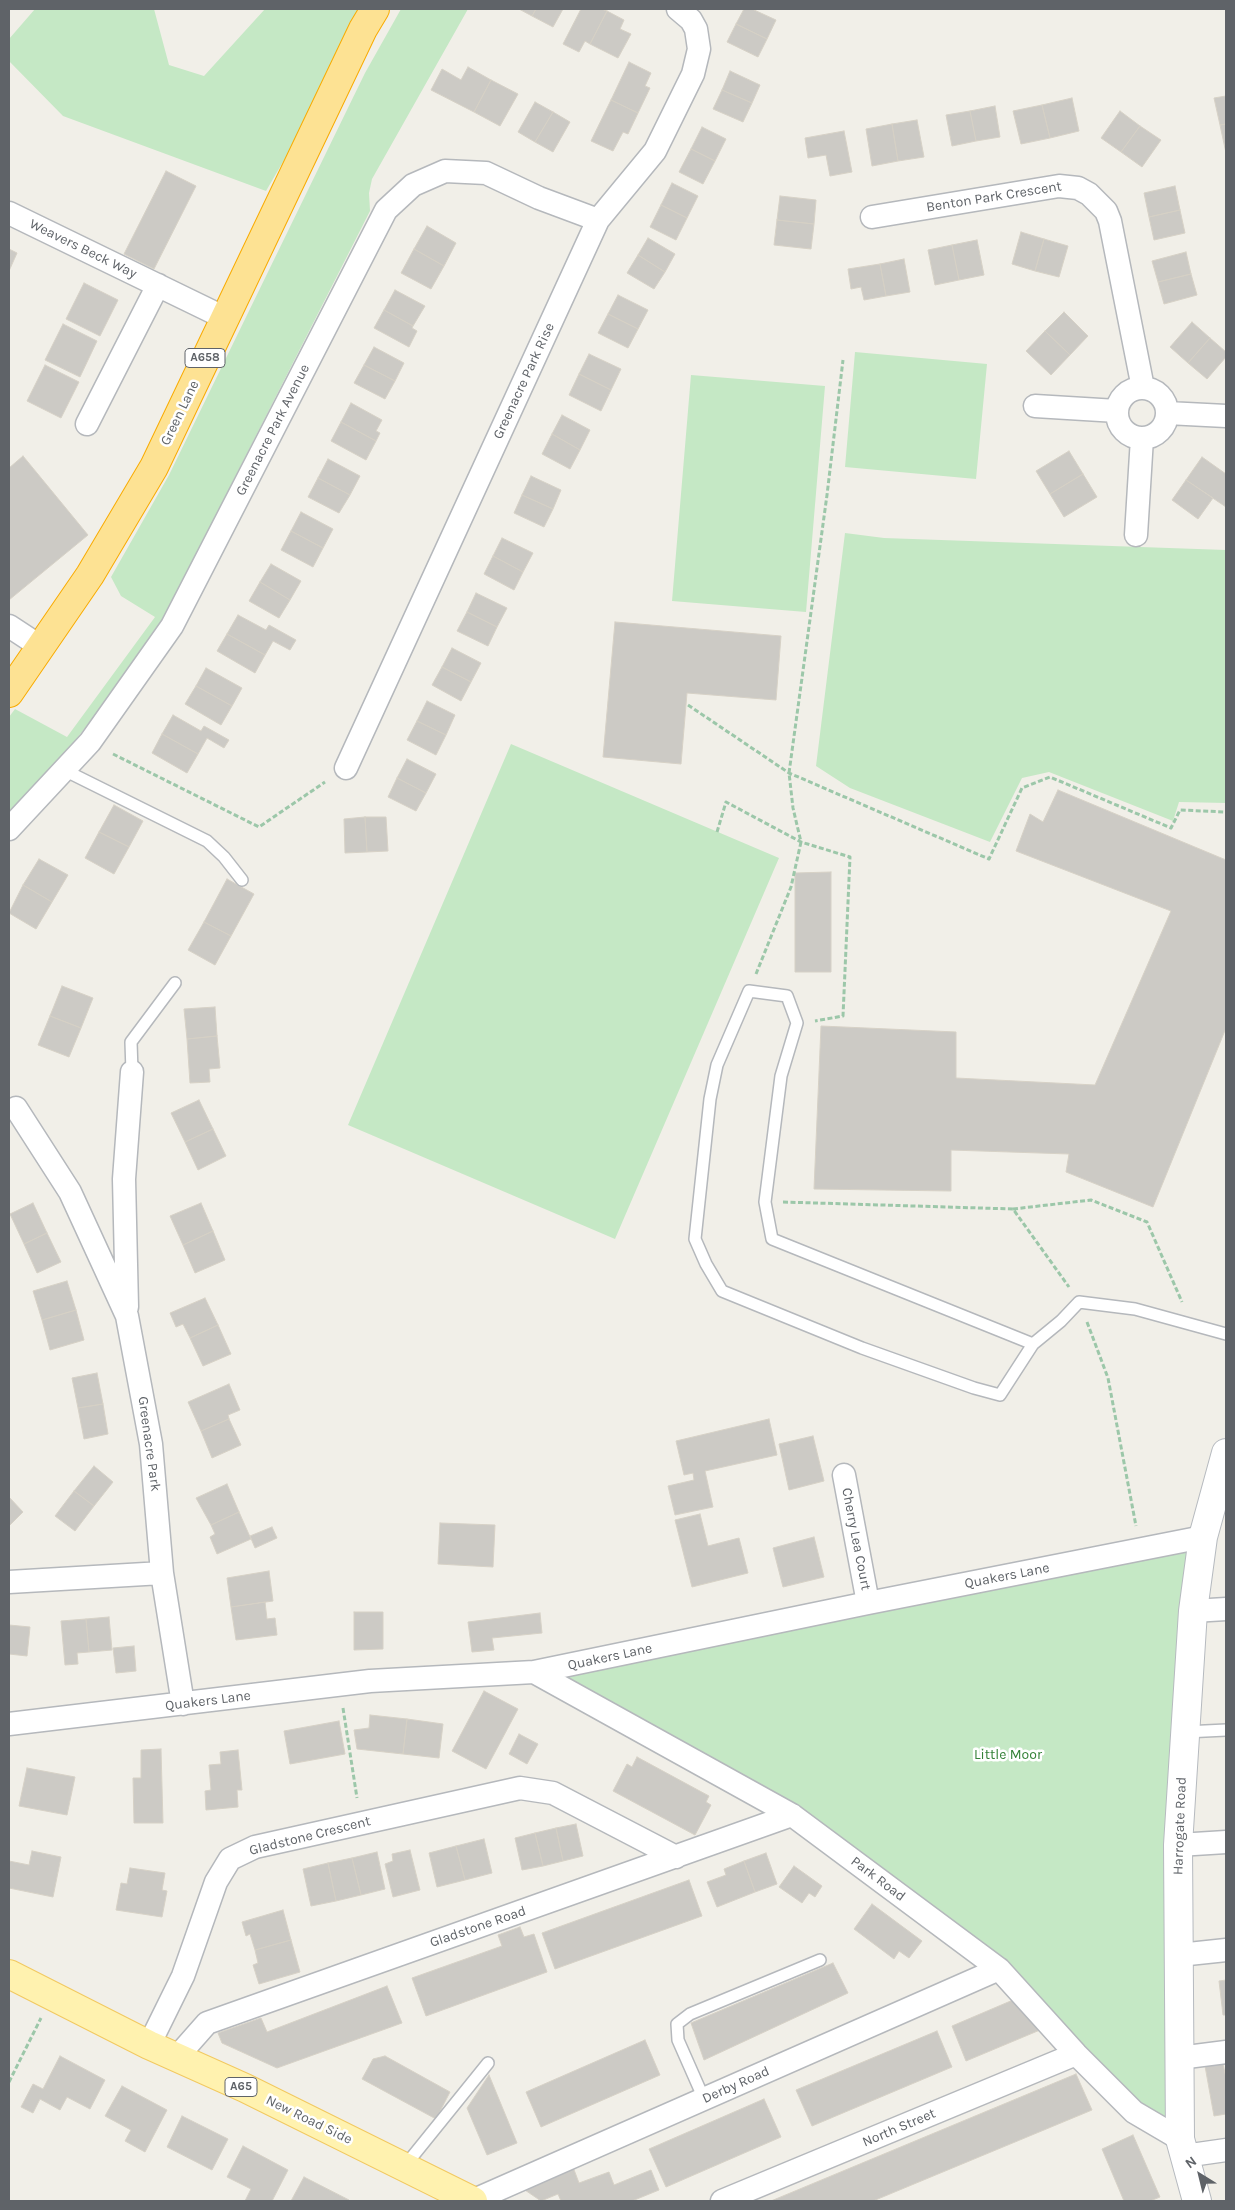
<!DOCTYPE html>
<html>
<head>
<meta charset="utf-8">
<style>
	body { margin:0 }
	#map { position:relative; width:1235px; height:2210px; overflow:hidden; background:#f1efe8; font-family:Karla,sans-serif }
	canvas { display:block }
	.frame { position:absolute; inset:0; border:10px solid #5f6368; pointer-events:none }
	.north { position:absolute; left:1175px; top:2150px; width:50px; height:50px; -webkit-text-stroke:4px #fff; paint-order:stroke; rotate:324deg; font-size:14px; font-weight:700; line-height:20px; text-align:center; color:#5f6368 }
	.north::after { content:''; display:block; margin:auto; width:18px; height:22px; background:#5f6368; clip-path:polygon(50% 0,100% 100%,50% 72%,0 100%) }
</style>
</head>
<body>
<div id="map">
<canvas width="1235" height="2210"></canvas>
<div class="frame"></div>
<div class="north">N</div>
</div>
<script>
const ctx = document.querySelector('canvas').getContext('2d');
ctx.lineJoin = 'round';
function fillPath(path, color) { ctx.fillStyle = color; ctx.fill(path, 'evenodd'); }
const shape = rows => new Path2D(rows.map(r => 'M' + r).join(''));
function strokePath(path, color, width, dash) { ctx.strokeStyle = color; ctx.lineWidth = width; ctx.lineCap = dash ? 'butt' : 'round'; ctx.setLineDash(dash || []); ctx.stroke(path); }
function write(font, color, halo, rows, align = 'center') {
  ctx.font = font + ' Karla,sans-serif'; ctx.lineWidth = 5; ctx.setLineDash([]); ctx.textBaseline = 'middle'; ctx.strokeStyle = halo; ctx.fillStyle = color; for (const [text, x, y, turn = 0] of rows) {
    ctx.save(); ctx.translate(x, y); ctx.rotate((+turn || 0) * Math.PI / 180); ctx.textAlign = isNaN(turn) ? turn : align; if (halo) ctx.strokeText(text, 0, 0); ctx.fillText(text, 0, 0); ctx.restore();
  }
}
const green = shape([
	[35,9,154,9,169,65,204,76,265,9,372,9,266,191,63,116,9,61,9,39],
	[401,9,468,9,372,179,369,193,370,211,161,623,98,711,51,772,9,817,9,717,15,709,67,737,155,617,121,596,111,577,169,475,365,73],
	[855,352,987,364,976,479,845,467],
	[691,375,825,386,806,612,672,601],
	[845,533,884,538,1226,550,1226,803,1179,802,1173,821,1049,772,1022,778,990,842,850,788,816,766],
	[511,744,779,858,615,1239,348,1125],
	[1203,1537,1180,2139,1134,2112,999,1969,792,1815,534,1672]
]);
const building = shape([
	[519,9,536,9,532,16,519,9],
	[536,9,563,9,553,27,532,16,536,9],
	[581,9,601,9,607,11,590,44,585,41,579,52,563,44,581,9],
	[744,9,752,9,776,20,767,39,736,24,744,9],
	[607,11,624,20,620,29,631,34,618,58,590,44,607,11],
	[736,24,767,39,758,57,727,42,736,24],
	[629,62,651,73,645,86,650,88,638,113,611,100,629,62],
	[468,67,491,80,474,112,431,90,442,69,461,80,468,67],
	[730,71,760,85,752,103,722,90,730,71],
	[491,80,518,94,500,126,474,112,491,80],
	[722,90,752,103,743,122,713,109,722,90],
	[1226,96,1226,124,1220,125,1214,98,1226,96],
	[1072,98,1079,131,1050,138,1042,105,1072,98],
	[611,100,638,113,628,134,623,132,613,151,591,141,611,100],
	[535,102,553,112,535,142,518,132,535,102],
	[1042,105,1050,138,1021,144,1013,111,1042,105],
	[995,106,1000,137,976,141,970,111,995,106],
	[970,111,976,141,952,146,946,115,970,111],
	[1120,111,1140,126,1121,152,1101,138,1120,111],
	[553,112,570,122,553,152,535,142,553,112],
	[917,120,924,157,898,161,892,124,917,120],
	[892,124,898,161,872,166,866,129,892,124],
	[1226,124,1226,153,1220,125,1226,124],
	[1140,126,1161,140,1142,167,1121,152,1140,126],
	[702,127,726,139,715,161,691,149,702,127],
	[844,131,852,172,830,176,826,155,808,158,805,138,844,131],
	[691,149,715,161,703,184,679,172,691,149],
	[166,171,196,186,154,269,124,254,166,171],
	[672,183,698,196,687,218,661,205,672,183],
	[1175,186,1180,210,1149,217,1144,193,1175,186],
	[780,196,816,200,814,224,777,220,780,196],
	[661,205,687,218,676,240,650,227,661,205],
	[1180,210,1185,233,1154,240,1149,217,1180,210],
	[777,220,814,224,811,249,774,245,777,220],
	[427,226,456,243,444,266,414,249,427,226],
	[1021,232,1044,239,1035,271,1012,264,1021,232],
	[648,238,675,254,665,272,638,255,648,238],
	[1044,239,1068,246,1059,277,1035,271,1044,239],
	[977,240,984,275,959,280,952,245,977,240],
	[952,245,959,280,935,285,928,250,952,245],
	[9,249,17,253,9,271,9,249],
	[414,249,444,266,431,289,401,273,414,249],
	[1186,252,1191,274,1158,282,1152,261,1186,252],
	[638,255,665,272,654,289,627,273,638,255],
	[904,259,910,292,886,296,880,264,904,259],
	[880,264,886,296,864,300,861,287,851,289,848,269,880,264],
	[1191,274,1197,295,1164,304,1158,282,1191,274],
	[84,283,118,300,100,336,66,319,84,283],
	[395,290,425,306,413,326,384,310,395,290],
	[618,295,648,310,638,329,608,314,618,295],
	[384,310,413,326,412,328,417,331,409,347,374,328,384,310],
	[1064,312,1088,336,1070,355,1045,331,1064,312],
	[608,314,638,329,628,348,598,333,608,314],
	[1192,322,1210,338,1188,363,1170,347,1192,322],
	[63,324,97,341,80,377,45,360,63,324],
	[1045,331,1070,355,1051,375,1026,351,1045,331],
	[1210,338,1226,352,1226,357,1207,379,1188,363,1210,338],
	[374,347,404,363,395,381,364,365,374,347],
	[589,354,621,369,611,390,579,374,589,354],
	[45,365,79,382,61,418,27,401,45,365],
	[364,365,395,381,385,399,354,383,364,365],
	[579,374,611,390,601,411,569,395,579,374],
	[351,403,382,420,376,431,380,433,376,441,341,422,351,403],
	[562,415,590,430,580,450,552,434,562,415],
	[341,422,376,441,366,460,331,441,341,422],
	[552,434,580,450,570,469,542,454,552,434],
	[1069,451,1083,474,1050,494,1036,471,1069,451],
	[23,456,88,535,9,600,9,468,23,456],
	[1202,457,1226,474,1226,507,1186,480,1202,457],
	[328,459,360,476,350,495,318,478,328,459],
	[1083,474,1097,497,1064,517,1050,494,1083,474],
	[531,476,561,490,553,509,522,495,531,476],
	[318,478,350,495,339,513,308,497,318,478],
	[1186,480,1213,498,1198,519,1172,500,1186,480],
	[522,495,553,509,544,527,514,513,522,495],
	[301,512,333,529,323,548,291,531,301,512],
	[291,531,323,548,313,567,281,550,291,531],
	[502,538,533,553,523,572,493,556,502,538],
	[493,556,523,572,514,590,484,574,493,556],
	[271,564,301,581,290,600,260,582,271,564],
	[260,582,290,600,279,618,249,601,260,582],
	[476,593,507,608,497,627,467,612,476,593],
	[467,612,497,627,488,646,457,631,467,612],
	[238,615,266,630,269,625,296,640,290,650,273,641,265,655,227,634,238,615],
	[615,622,781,636,776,700,687,693,681,764,603,757,615,622],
	[227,634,265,655,255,673,217,651,227,634],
	[452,648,481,663,471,682,442,667,452,648],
	[442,667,471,682,461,701,432,685,442,667],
	[206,668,242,688,232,706,196,686,206,668],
	[196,686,232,706,221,725,185,704,196,686],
	[427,701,455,715,446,735,417,721,427,701],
	[173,715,201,731,204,726,229,740,224,748,207,738,198,754,162,734,173,715],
	[417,721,446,735,436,755,407,740,417,721],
	[162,734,198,754,187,773,152,753,162,734],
	[407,759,436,774,426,793,397,778,407,759],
	[397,778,426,793,416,811,388,797,397,778],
	[1058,790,1226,860,1226,1028,1153,1207,1066,1172,1069,1154,951,1150,951,1191,814,1189,821,1026,956,1032,956,1078,1095,1085,1171,911,1016,851,1030,814,1043,822,1058,790],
	[114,805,143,821,129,847,99,832,114,805],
	[365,817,367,852,345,853,344,819,365,817],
	[365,817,386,817,388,851,367,852,365,817],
	[99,832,129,847,114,874,85,858,99,832],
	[39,859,68,875,52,902,23,885,39,859],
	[831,872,831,972,795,972,795,873,831,872],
	[227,879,254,894,231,936,204,922,227,879],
	[23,885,52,902,36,929,9,913,23,885],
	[204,922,231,936,215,965,188,950,204,922],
	[62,986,93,998,81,1028,50,1016,62,986],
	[215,1007,217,1036,187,1039,184,1009,215,1007],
	[50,1016,81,1028,69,1057,38,1045,50,1016],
	[217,1036,220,1068,209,1069,210,1082,190,1083,187,1039,217,1036],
	[199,1100,213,1129,185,1142,171,1113,199,1100],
	[213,1129,226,1156,198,1170,185,1142,213,1129],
	[33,1203,47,1233,24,1244,10,1214,33,1203],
	[201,1203,213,1231,183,1245,170,1216,201,1203],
	[213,1231,225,1260,195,1273,183,1245,213,1231],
	[47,1233,61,1262,37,1273,24,1244,47,1233],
	[67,1281,76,1310,42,1320,33,1291,67,1281],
	[205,1298,218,1325,190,1338,183,1324,176,1327,170,1313,205,1298],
	[76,1310,84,1340,50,1350,42,1320,76,1310],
	[218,1325,231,1354,203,1366,190,1338,218,1325],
	[97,1373,103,1404,78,1408,72,1378,97,1373],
	[229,1384,240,1410,228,1415,229,1419,201,1431,188,1402,229,1384],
	[103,1404,108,1434,84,1439,78,1408,103,1404],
	[229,1419,241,1445,212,1458,201,1431,229,1419],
	[769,1419,777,1455,705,1471,713,1507,675,1515,668,1486,694,1480,693,1473,684,1475,676,1441,769,1419],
	[813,1436,824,1481,789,1490,779,1444,813,1436],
	[94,1466,113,1482,94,1506,74,1491,94,1466],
	[227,1484,239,1512,211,1525,196,1498,227,1484],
	[74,1491,94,1506,75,1531,55,1516,74,1491],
	[9,1497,23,1512,9,1526,9,1497],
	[239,1512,251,1539,217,1554,210,1537,215,1534,211,1525,239,1512],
	[700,1514,708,1546,739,1538,748,1573,692,1587,675,1520,700,1514],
	[440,1523,495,1525,493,1567,438,1564,440,1523],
	[272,1527,277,1538,255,1548,250,1536,272,1527],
	[814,1537,824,1577,783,1587,773,1548,814,1537],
	[269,1571,273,1601,231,1607,227,1578,269,1571],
	[265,1602,267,1619,275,1618,277,1635,236,1640,231,1607,265,1602],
	[354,1612,383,1612,383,1649,354,1650,354,1612],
	[540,1613,542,1633,492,1638,494,1650,472,1652,468,1622,540,1613],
	[109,1617,112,1650,89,1652,86,1619,109,1617],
	[86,1619,89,1652,77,1653,78,1664,65,1665,61,1621,86,1619],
	[9,1625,30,1627,27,1656,9,1654,9,1625],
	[134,1646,136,1671,116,1673,113,1648,134,1646],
	[484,1691,518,1709,486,1769,452,1751,484,1691],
	[370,1715,407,1719,403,1754,357,1749,354,1730,369,1728,370,1715],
	[407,1719,443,1724,439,1758,403,1754,407,1719],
	[339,1721,345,1754,290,1764,284,1731,339,1721],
	[519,1734,538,1744,527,1764,509,1754,519,1734],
	[161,1749,163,1823,134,1823,133,1778,141,1778,141,1750,161,1749],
	[238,1750,242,1790,237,1790,238,1807,206,1810,205,1791,211,1790,209,1765,221,1764,220,1752,238,1750],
	[637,1757,709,1796,706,1802,711,1805,695,1835,613,1791,627,1764,632,1767,637,1757],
	[27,1768,75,1777,67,1815,19,1806,27,1768],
	[576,1824,583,1856,563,1861,556,1828,576,1824],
	[556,1828,563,1861,543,1866,535,1833,556,1828],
	[535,1833,543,1866,522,1870,515,1838,535,1833],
	[484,1839,492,1873,465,1880,456,1846,484,1839],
	[456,1846,465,1880,437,1887,429,1853,456,1846],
	[410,1850,420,1890,393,1897,385,1864,393,1861,392,1854,410,1850],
	[32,1851,61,1857,53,1897,9,1888,9,1861,29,1865,32,1851],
	[377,1852,385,1889,361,1895,352,1858,377,1852],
	[766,1853,777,1884,755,1892,744,1861,766,1853],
	[352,1858,361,1895,336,1901,328,1863,352,1858],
	[744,1861,755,1892,717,1907,707,1882,726,1875,724,1869,744,1861],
	[328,1863,336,1901,311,1906,303,1869,328,1863],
	[794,1866,822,1886,815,1897,809,1893,802,1903,779,1887,794,1866],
	[130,1868,165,1873,162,1890,167,1891,162,1917,116,1910,121,1883,127,1884,130,1868],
	[689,1880,702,1916,555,1969,542,1933,689,1880],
	[872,1904,922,1941,909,1958,899,1951,894,1959,854,1929,872,1904],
	[283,1910,291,1940,255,1950,250,1934,246,1936,242,1922,283,1910],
	[520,1927,524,1937,534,1934,547,1972,426,2016,412,1978,502,1946,498,1935,520,1927],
	[291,1940,300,1972,259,1984,253,1965,258,1963,255,1950,291,1940],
	[833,1963,848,1993,704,2060,691,2023,833,1963],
	[1226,1980,1226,2015,1223,2015,1219,1981,1226,1980],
	[387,1986,402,2023,277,2068,222,2043,218,2033,261,2018,267,2032,387,1986],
	[1013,2000,1040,2030,966,2061,952,2026,1013,2000],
	[937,2031,952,2067,812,2126,796,2090,937,2031],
	[645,2040,660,2075,541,2127,526,2092,645,2040],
	[60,2056,105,2080,90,2109,67,2097,60,2110,40,2099,33,2113,21,2107,33,2084,43,2089,60,2056],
	[385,2056,450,2092,436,2119,362,2079,373,2059,385,2056],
	[1223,2064,1226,2078,1226,2114,1214,2116,1205,2066,1223,2064],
	[1076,2074,1092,2110,873,2201,771,2201,1076,2074],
	[489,2075,517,2143,487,2155,467,2108,489,2075],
	[122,2086,167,2110,145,2152,125,2141,131,2130,105,2116,122,2086],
	[764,2099,781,2137,666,2187,649,2149,764,2099],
	[182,2116,228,2139,212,2170,167,2147,182,2116],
	[1133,2135,1160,2197,1150,2201,1124,2201,1102,2149,1133,2135],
	[243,2146,288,2170,272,2201,245,2201,251,2189,227,2177,243,2146],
	[573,2167,579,2183,609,2172,614,2185,651,2170,659,2190,632,2201,561,2201,558,2194,541,2201,522,2188,573,2167],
	[304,2177,349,2200,348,2201,291,2201,304,2177]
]);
const path = shape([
	[688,705,789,773,989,859,1022,788,1050,777,1171,828,1180,810,1226,812],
	[113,754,259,827,325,782],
	[717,832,726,802,801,842,850,857,843,1016,815,1021],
	[756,974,791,887,801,842,793,808,789,773,827,495,843,360],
	[783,1202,1013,1209,1069,1287],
	[1013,1209,1091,1200,1147,1222,1182,1302],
	[1087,1322,1108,1378,1136,1526],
	[343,1708,357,1798],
	[9,2082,41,2018]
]);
const lane = shape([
	[64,770,207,841,224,857,242,880],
	[132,1072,131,1042,175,983],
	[1033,1344,772,1239,765,1202,781,1076,797,1023,787,996,749,991,717,1065,710,1099,695,1239,706,1264,722,1291,862,1348,974,1388,1000,1395,1033,1344,1061,1321,1079,1302,1135,1309,1226,1334],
	[1185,1732,1226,1730],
	[704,2099,678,2040,677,2024,690,2014,820,1960],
	[404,2167,488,2063]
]);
const street = shape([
	[9,213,225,318],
	[872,217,1059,186,1078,188,1089,194,1106,211,1110,221,1143,388],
	'1117 413a25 25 0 1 1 50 0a25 25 0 1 1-50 0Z',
	[1035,406,1117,411],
	[1167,413,1226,416],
	[87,424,158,285],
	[1136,535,1142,438],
	[9,626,41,647],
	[346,768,598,220,655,151,693,74,699,49,696,29,691,20,678,9],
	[9,829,90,742,172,626,386,210,413,185,445,171,486,173,539,198,598,220],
	[16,1108,70,1192,127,1316,151,1444,162,1573,183,1704],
	[127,1307,124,1179,132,1072],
	[844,1475,868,1603],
	[9,1582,162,1573],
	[1193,1611,1226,1609],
	[534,1672,792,1815,999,1969,1076,2054,1134,2112,1180,2139],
	[9,1724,370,1681,534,1672,868,1603,1203,1537],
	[1178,1845,1226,1842],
	[1179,1955,1226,1950],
	[149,2045,183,1976,216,1882,230,1859,255,1847,520,1788,553,1793,676,1857],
	[177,2057,207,2023,792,1815],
	[1179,2058,1226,2052],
	[1184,2156,1226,2150],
	[472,2201,999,1969],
	[722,2201,1076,2054]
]);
const secondary = shape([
	[1197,2201,1180,2139,1178,1845,1193,1611,1203,1537,1226,1453]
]);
const primary = shape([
	[9,1974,149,2045,245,2088,473,2201]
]);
const highway = shape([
	[9,693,90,575,154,467,363,29,375,9]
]);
const shields = [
	[205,358,40],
	[241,2087,32]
];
const shieldNames = [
	["A658",205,358],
	["A65",241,2087]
];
const streetNames = [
	["Benton Park Crescent",994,197,-9],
	["Weavers Beck Way",83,249,26],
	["Greenacre Park Rise",524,381,-65],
	["Green Lane",180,413,-64],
	["Greenacre Park Avenue",273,430,-63],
	["Greenacre Park",149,1444,82],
	["Cherry Lea Court",856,1539,79],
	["Quakers Lane",1007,1576,-11],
	["Quakers Lane",610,1657,-12],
	["Quakers Lane",208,1701,-7],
	["Harrogate Road",1180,1826,-88],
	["Gladstone Crescent",310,1836,-14],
	["Park Road",878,1879,37],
	["Gladstone Road",478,1927,-19],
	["Derby Road",736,2085,-24],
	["New Road Side",309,2120,26],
	["North Street",899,2128,-23]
];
const parkNames = [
	["Little Moor",1008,1755]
];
fillPath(green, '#c5e8c5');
fillPath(building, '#cccac5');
strokePath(building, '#d6d1c6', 1);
strokePath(lane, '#b5b8bc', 14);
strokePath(street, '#b5b8bc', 25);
strokePath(secondary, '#b6babf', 30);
strokePath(primary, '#f2c960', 30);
strokePath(highway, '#f9ab00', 30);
strokePath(path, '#9cc7a9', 3, [5, 2.5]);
strokePath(lane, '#fff', 11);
strokePath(street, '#fff', 22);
strokePath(secondary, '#fff', 28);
strokePath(primary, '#fff2af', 28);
strokePath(highway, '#fde293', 28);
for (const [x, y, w] of shields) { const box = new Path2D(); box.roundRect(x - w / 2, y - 9.5, w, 19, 4); ctx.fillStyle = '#fff'; ctx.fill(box); strokePath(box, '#5f6368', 1); }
write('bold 12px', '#5f6368', null, shieldNames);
write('14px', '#5f6368', '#fff', streetNames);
write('14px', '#348238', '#fff', parkNames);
</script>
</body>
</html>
